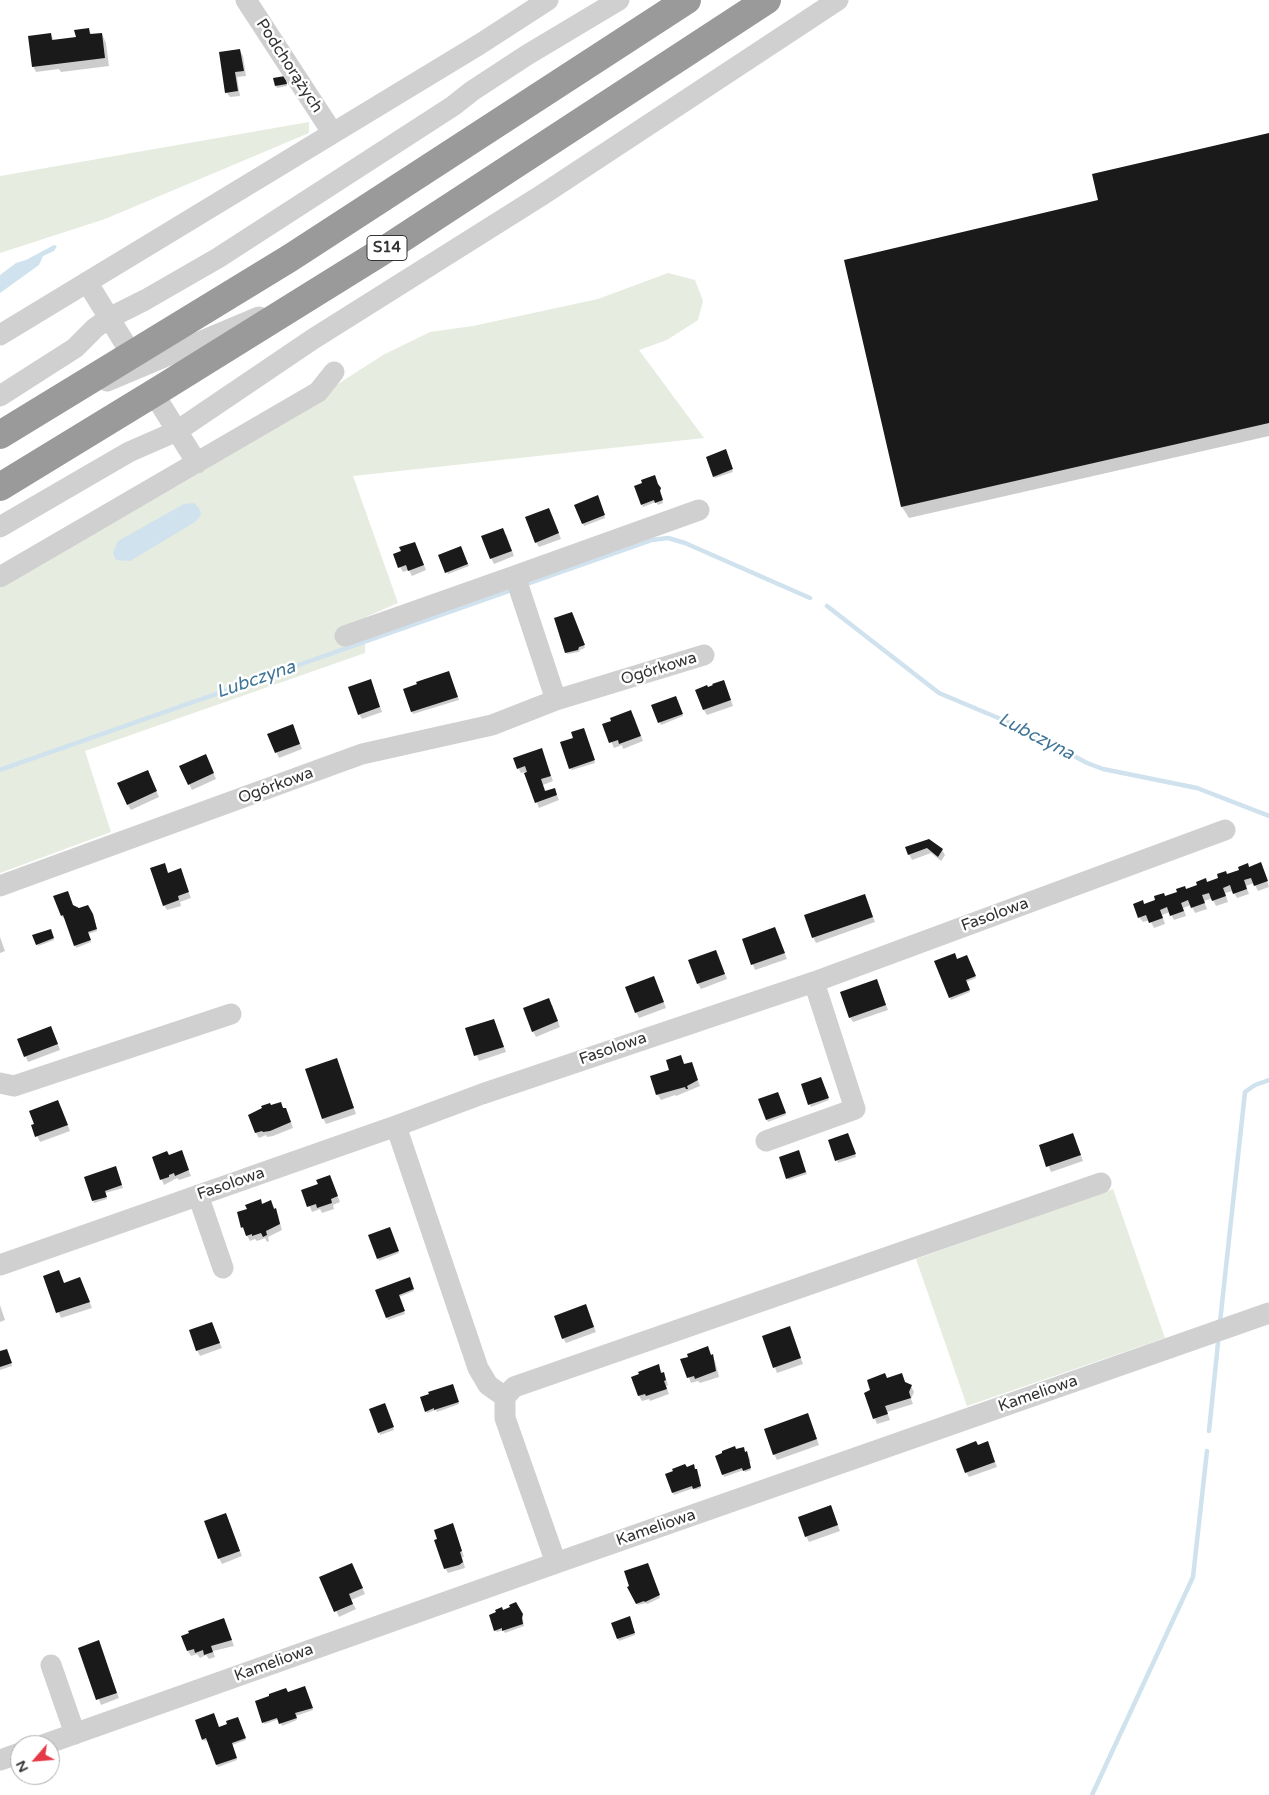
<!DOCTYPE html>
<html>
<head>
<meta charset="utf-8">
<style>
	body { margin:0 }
	#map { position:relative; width:1269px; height:1795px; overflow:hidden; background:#fff; font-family:"Varela Round",sans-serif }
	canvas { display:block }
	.north { position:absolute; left:10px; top:1735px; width:50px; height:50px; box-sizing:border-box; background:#fff; border:1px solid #adadad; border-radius:50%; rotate:243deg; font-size:14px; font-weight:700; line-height:20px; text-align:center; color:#333 }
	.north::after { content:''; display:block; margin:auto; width:18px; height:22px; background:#e63946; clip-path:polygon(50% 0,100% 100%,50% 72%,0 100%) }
</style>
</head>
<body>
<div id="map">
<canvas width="1269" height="1795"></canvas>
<div class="north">N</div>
</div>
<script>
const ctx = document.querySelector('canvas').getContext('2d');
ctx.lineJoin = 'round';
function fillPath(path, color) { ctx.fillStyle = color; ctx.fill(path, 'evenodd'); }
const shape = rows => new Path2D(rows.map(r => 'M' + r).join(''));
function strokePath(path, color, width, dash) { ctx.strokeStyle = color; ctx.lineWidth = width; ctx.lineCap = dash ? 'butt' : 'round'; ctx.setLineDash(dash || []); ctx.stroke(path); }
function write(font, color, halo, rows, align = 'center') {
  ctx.font = font + ' "Varela Round",sans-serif'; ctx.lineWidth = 5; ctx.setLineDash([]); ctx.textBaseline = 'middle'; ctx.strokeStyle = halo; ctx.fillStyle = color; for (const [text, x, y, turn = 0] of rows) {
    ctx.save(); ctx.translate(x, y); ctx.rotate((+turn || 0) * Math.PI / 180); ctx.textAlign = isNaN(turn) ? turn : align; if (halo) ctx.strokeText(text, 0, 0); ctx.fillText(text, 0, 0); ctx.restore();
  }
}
const green = shape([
	[309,122,309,133,105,219,0,253,0,176],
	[668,273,695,280,703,301,698,320,667,340,639,350,704,438,353,476,398,603,366,617,365,653,85,751,111,832,0,873,0,588,200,473,383,355,430,332,473,326,598,299],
	[1113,1189,1165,1338,967,1406,916,1259]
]);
const water = shape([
	[54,245,57,246,54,251,43,256,39,265,0,293,0,275,16,263,26,260],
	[194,503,199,508,201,515,195,522,130,561,116,560,113,553,118,541,184,504]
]);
const shadow = shape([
	[88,29,92,35,102,34,106,43,109,66,61,72,59,69,36,72,33,66,51,34,54,41,78,38],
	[240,51,243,56,246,76,237,77,240,96,230,97,226,92],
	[286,80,287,86,277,88,276,86],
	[1269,134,1269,436,909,518,902,507,845,261,1100,201],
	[726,453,733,472,715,478,714,476],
	[660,489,663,503,658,505,656,502,643,507,642,505],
	[598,499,605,518,584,526,576,505],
	[552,515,561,539,539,547,536,542],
	[506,534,514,556,494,564,491,558],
	[415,543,426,570,412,576,409,570,403,572,400,567],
	[462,550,469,566,448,574,447,572],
	[573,615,585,648,580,650,579,652,567,654,566,652],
	[450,675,459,700,413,714,412,712],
	[373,686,382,712,362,719,359,714],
	[714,686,726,686,733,706,707,715,704,710,708,689],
	[676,700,683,716,661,725,653,706],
	[634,717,643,741,623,749,622,745,614,748,604,725],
	[293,726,302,749,279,758,269,735],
	[585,731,595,763,572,770,570,768],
	[541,750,553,781,543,785,546,792,554,789,559,800,539,808,525,772,521,773,518,768],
	[208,761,216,779,192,790,181,767],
	[150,777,159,797,131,810,128,805],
	[929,840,942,850,945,855,941,861,931,853,912,860,909,854],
	[164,865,168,874,180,870,191,898,180,902,181,906,167,910,164,905],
	[1249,868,1263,869,1269,887,1258,891,1254,883,1246,886,1249,894,1237,898,1233,891,1225,893,1228,902,1216,906,1212,898,1204,901,1207,909,1195,913,1191,905,1183,908,1186,916,1174,920,1170,912,1162,915,1165,924,1154,928,1150,920,1143,922,1139,917,1144,905],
	[865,895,875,922,816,943,813,937],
	[55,897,94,918,97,931,88,934,91,942,76,948,65,917,63,918,62,916],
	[775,928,787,959,755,970,743,940],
	[51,933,54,940,38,946,37,944],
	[0,937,5,951,0,953],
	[716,952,727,979,701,989,698,984],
	[968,958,976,978,966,982,970,992,951,1000,936,962],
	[654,977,666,1008,639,1018,636,1012],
	[879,986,888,1010,853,1022,850,1017],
	[552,1005,560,1027,536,1037,533,1031],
	[494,1020,506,1052,479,1061,467,1029],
	[54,1033,60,1050,28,1062,19,1040],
	[681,1057,685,1065,691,1063,700,1086,676,1096,675,1095,661,1100,657,1094],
	[337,1060,356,1114,326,1124,323,1118],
	[822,1080,829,1100,811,1107,802,1084],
	[779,1095,786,1115,768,1122,767,1120],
	[61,1107,70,1131,40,1142,32,1126],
	[271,1107,284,1110,288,1114,293,1128,273,1136,267,1137,266,1135,259,1138,256,1133],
	[1073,1134,1083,1161,1051,1172,1040,1145],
	[849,1137,856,1157,838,1163,830,1141],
	[181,1152,191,1176,179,1180,177,1178,164,1185,153,1158,169,1156],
	[800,1154,807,1174,789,1180,787,1178],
	[117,1170,123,1188,105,1193,107,1199,94,1203,85,1177],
	[330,1176,340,1202,333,1205,334,1209,322,1213,320,1209,312,1212,303,1190,319,1185],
	[271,1202,278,1215,282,1230,268,1237,269,1241,267,1242,265,1238,257,1241,255,1239,250,1241,242,1227,262,1204],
	[390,1230,399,1253,379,1261,378,1258],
	[44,1276,64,1284,80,1278,92,1308,61,1318],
	[410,1281,414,1291,399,1297,405,1314,388,1320,377,1291],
	[0,1305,5,1320,0,1322],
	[588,1311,596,1332,566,1343,563,1338],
	[212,1324,222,1348,200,1356,197,1350],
	[792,1333,803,1364,777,1373,764,1337],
	[8,1352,12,1366,0,1370,0,1353],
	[712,1356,715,1361,719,1377,700,1383,698,1381,691,1383,682,1360],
	[658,1366,666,1379,668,1385,666,1386,669,1394,650,1401,649,1399,642,1401,639,1396],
	[902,1375,906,1384,911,1386,914,1392,911,1399,913,1404,887,1412,890,1420,877,1424,865,1393,888,1379],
	[454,1388,459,1404,437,1412,436,1410,427,1413,426,1411],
	[386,1407,394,1430,380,1435,371,1410],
	[810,1420,819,1445,777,1460,774,1454],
	[978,1446,990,1448,997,1467,969,1477,966,1472],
	[736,1451,747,1453,751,1461,748,1462,751,1470,745,1472,744,1470,724,1477,717,1457],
	[693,1466,700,1479,699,1480,701,1488,695,1490,694,1488,674,1495,673,1492,686,1468],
	[831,1507,840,1531,809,1542,806,1536],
	[228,1520,242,1556,222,1564,219,1558],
	[455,1530,464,1557,462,1557,465,1568,448,1573,445,1568],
	[649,1566,660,1598,647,1604,646,1603,638,1605,629,1587],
	[355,1570,365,1594,351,1600,356,1609,339,1617,321,1578],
	[503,1611,522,1614,524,1626,505,1633,503,1630,497,1632,495,1630],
	[224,1620,234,1646,213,1651,215,1657,209,1659,206,1655,200,1658,197,1654,191,1656,188,1651],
	[631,1620,635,1635,619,1641,618,1639],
	[98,1642,119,1698,101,1705,79,1648],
	[306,1690,313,1710,296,1716,297,1720,282,1726,279,1719,265,1724,263,1722,288,1693],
	[239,1721,246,1740,232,1745,237,1760,218,1767,208,1740,204,1741,203,1739,219,1728]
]);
const stream = shape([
	[527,584,652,540,668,538,685,543,810,598],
	[827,606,939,693,1022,728,1087,763,1103,769,1197,788,1269,816],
	[0,770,512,590],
	[1220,1322,1245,1092,1255,1085,1269,1080],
	[1209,1431,1218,1343],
	[1092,1795,1193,1577,1207,1451]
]);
const building = shape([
	[89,28,90,34,102,33,105,58,32,67,28,36,51,33,52,40,76,37,74,30],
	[240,49,244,71,235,72,238,91,225,93,219,52],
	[285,76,287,84,275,86,273,78],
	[1269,133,1269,423,901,507,844,260,1098,200,1092,174],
	[726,449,733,469,713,477,706,457],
	[655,475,658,484,661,488,660,491,663,500,655,503,654,500,641,505,634,486,642,483,641,480],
	[598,495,605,515,582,524,574,505],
	[549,508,559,533,535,543,525,517],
	[503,528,512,551,490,559,481,536],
	[415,542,424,565,408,571,406,565,398,568,393,554,401,551,399,547],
	[461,546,468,564,445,573,438,555],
	[572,612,585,645,579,647,578,650,565,653,554,618],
	[449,671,458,697,411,712,403,689,417,684,416,682],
	[371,679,380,707,358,715,348,687],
	[724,680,731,700,703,710,695,690,707,685,708,687,713,685,712,684],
	[676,696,683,714,658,723,651,705],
	[631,710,641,736,619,744,618,740,609,743,602,724,611,721,610,718],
	[293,724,300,744,275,753,267,734],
	[584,728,595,760,569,769,560,742,573,738,571,732],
	[542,748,551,776,541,779,545,791,555,788,557,795,535,803,524,773,527,772,525,766,517,769,513,758],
	[206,754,214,773,188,785,179,766],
	[148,770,157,791,127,805,117,783],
	[929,839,943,849,938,857,927,848,908,855,905,847],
	[1261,862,1268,881,1254,886,1251,878,1244,880,1247,889,1233,894,1230,885,1223,888,1226,896,1212,901,1209,893,1202,895,1205,903,1191,908,1188,900,1181,903,1184,911,1170,916,1167,907,1160,910,1163,918,1149,923,1146,915,1138,918,1133,904,1143,900,1144,904,1155,900,1154,896,1164,893,1165,896,1177,892,1176,889,1185,886,1186,889,1197,885,1196,882,1206,878,1207,882,1218,878,1217,874,1226,871,1227,874,1239,870,1238,867,1248,863,1249,867],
	[165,863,168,873,181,868,189,892,178,896,179,900,163,906,150,868],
	[68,891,73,905,79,908,88,905,93,914,97,929,88,932,91,940,74,946,63,915,61,916,53,896],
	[865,894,873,917,812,938,804,915],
	[775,927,785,953,751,965,742,939],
	[51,929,54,938,36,945,32,935],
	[716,950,725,974,697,984,688,960],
	[955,953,957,959,967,955,976,976,966,980,970,990,949,998,934,961],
	[654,976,664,1002,635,1013,625,987],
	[877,979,886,1005,849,1018,840,992],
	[549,998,558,1021,532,1032,523,1008],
	[494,1019,504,1047,474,1056,465,1028],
	[51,1026,58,1044,24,1057,17,1039],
	[681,1055,684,1064,692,1062,698,1080,687,1086,688,1089,686,1089,685,1087,656,1095,650,1076,669,1070,666,1060],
	[337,1058,354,1108,322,1119,305,1069],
	[821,1077,829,1098,808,1105,801,1084],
	[778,1092,786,1113,766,1120,758,1099],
	[58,1100,68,1125,35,1137,31,1125,34,1124,29,1111],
	[281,1102,283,1108,286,1108,291,1122,270,1131,263,1132,262,1131,255,1133,248,1115,262,1108,261,1106,270,1103,271,1105],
	[848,1133,856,1154,835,1161,828,1140],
	[1073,1133,1081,1155,1046,1167,1039,1145],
	[182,1150,189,1170,175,1176,174,1173,169,1175,169,1177,160,1180,152,1157,167,1151,169,1155],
	[799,1150,806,1172,786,1179,779,1157],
	[116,1166,122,1185,105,1191,107,1197,92,1201,84,1177],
	[330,1175,338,1196,331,1199,332,1203,317,1208,316,1204,307,1207,301,1190,318,1184,316,1180],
	[261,1199,262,1204,271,1200,274,1209,276,1208,280,1224,266,1231,267,1235,263,1237,261,1233,252,1236,252,1234,246,1236,243,1227,241,1228,237,1212,247,1209,245,1205],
	[390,1227,399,1251,377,1259,368,1235],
	[59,1270,64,1283,80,1277,90,1302,56,1313,43,1276],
	[410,1277,414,1289,399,1295,405,1311,386,1318,375,1290],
	[586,1304,594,1327,562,1339,554,1316],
	[212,1322,220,1343,196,1351,189,1330],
	[790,1326,801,1358,773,1368,762,1336],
	[708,1346,711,1355,713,1354,716,1371,695,1379,694,1376,687,1378,680,1359,688,1357,687,1354],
	[7,1349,12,1363,0,1367,0,1351],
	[659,1364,661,1373,664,1372,666,1380,664,1381,667,1389,646,1396,645,1394,638,1396,631,1377,639,1374,638,1372],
	[885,1373,887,1378,902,1373,905,1382,912,1385,909,1392,911,1398,885,1406,888,1414,873,1419,864,1393,870,1390,867,1380],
	[453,1384,459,1402,434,1410,434,1408,425,1412,420,1397,429,1394,428,1392],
	[385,1403,394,1427,378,1433,369,1409],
	[808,1413,817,1439,773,1455,764,1429],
	[976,1441,978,1445,988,1441,995,1462,965,1473,956,1449],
	[735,1446,736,1449,744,1447,745,1452,747,1451,751,1468,743,1471,742,1468,722,1475,715,1456,722,1453,722,1451],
	[685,1464,687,1467,694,1464,695,1469,697,1469,701,1486,693,1489,692,1486,672,1493,665,1474,673,1471,672,1469],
	[831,1505,838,1525,805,1537,798,1517],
	[226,1513,240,1551,218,1559,204,1521],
	[453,1523,462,1551,460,1552,463,1562,459,1565,444,1569,434,1540,437,1539,434,1530],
	[352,1563,363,1588,349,1594,353,1604,334,1612,319,1577],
	[648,1563,660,1595,645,1602,644,1601,636,1604,627,1587,629,1586,624,1571],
	[516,1602,523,1614,522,1618,523,1624,502,1631,502,1628,494,1631,489,1615,496,1612,495,1610,502,1607,503,1610,510,1607,509,1605],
	[630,1616,635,1633,617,1639,611,1623],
	[224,1618,232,1640,211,1646,213,1652,204,1655,203,1650,195,1653,194,1649,187,1651,181,1636,189,1633,188,1631],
	[99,1640,117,1693,96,1700,78,1648],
	[305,1686,313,1708,295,1713,297,1718,279,1724,277,1718,262,1723,255,1701,269,1696,269,1694,286,1688,288,1692],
	[214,1713,219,1727,227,1724,226,1721,238,1717,246,1738,232,1743,237,1758,216,1765,206,1738,202,1740,195,1720]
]);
const minor = shape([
	[246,0,332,132],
	[87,282,132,355],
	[0,335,480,44,548,0],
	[107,381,259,317],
	[154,394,197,463],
	[0,396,75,348,95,328,109,318,145,300,218,258,453,106,472,91,527,55,619,0],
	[0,527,129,452,177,431,313,339,542,195,838,0],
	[515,576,699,510],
	[0,577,318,392,334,372],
	[556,700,704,655],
	[0,886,362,754,492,725,556,700,515,576,345,636],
	[0,1083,14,1086,231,1014],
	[396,1126,478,1368,488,1385,505,1397],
	[766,1141,855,1109,814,982],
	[198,1195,223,1268],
	[0,1265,396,1126,482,1094,814,982,1225,830],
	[556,1563,505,1418,505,1397,514,1387,1101,1183],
	[51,1665,75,1734],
	[43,1745,556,1563,1269,1313],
	[0,1760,20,1753]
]);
const highway = shape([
	[0,435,290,258,687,0],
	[0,487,167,385,389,247,767,0]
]);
const shields = [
	[387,248,40]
];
const shieldNames = [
	["S14",387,248]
];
const streetNames = [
	["Podchorążych",289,66,57],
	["Ogórkowa",659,669,-17],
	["Ogórkowa",276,786,-20],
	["Fasolowa",995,915,-20],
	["Fasolowa",613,1049,-19],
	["Fasolowa",231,1184,-19],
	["Kameliowa",1038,1394,-19],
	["Kameliowa",656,1528,-19],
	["Kameliowa",274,1663,-20]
];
const waterNames = [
	["Lubczyna",256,680,-19],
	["Lubczyna",1036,737,27]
];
fillPath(green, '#e6ecdf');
fillPath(water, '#cfe2ee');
fillPath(shadow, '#0003');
strokePath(stream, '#cfe2ee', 4.5);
fillPath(building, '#1a1a1a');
strokePath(minor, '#d0d0d0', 21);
strokePath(highway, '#9a9a9a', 28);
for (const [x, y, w] of shields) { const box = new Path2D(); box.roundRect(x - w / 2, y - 12.5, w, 25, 4); ctx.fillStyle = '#fff'; ctx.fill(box); strokePath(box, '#333', 1); }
write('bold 15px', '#333', null, shieldNames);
write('16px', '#333', '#fff', streetNames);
write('italic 18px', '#3f7597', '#fff', waterNames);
</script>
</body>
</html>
